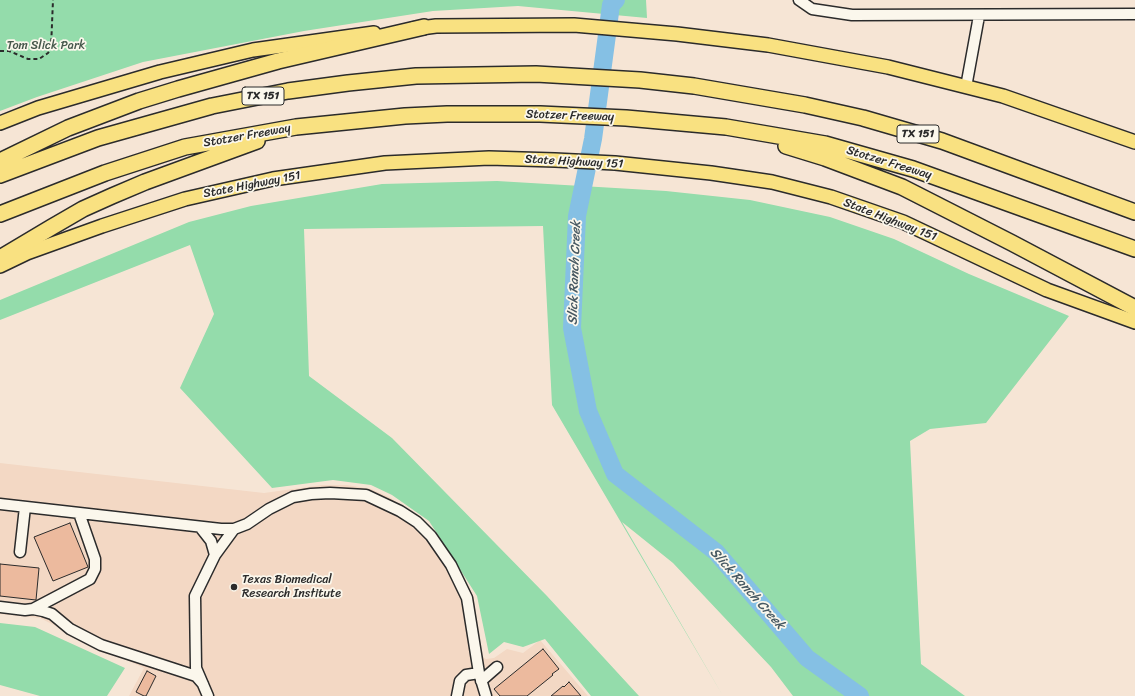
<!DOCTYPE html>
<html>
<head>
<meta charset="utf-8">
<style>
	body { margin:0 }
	canvas { display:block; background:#f6e5d5 }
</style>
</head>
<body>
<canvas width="1135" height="696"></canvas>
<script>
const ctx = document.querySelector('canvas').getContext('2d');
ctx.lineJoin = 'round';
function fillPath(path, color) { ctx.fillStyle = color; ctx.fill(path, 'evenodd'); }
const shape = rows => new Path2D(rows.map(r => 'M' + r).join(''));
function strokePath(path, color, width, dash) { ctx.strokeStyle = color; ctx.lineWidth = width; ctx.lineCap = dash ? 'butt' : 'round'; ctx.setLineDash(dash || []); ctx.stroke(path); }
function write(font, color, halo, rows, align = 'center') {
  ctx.font = font + ' Sriracha,sans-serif'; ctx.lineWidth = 3.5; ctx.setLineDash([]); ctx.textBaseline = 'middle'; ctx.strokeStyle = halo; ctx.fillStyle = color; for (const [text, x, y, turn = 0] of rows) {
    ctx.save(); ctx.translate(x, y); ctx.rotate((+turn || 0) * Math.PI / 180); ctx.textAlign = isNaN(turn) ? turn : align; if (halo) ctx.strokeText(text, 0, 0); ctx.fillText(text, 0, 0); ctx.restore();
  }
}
const built = shape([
	[0,463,264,493,322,485,347,485,371,489,391,498,424,522,463,578,473,596,475,609,477,653,486,659,494,658,507,649,523,653,540,640,588,696,129,696,144,668,91,644,40,618,0,614]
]);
const green = shape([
	[0,0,646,0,647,18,518,6,433,11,304,31,143,62,37,97,0,111],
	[497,181,666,191,750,200,830,217,894,239,969,274,1069,316,986,423,930,429,910,441,921,664,965,696,793,696,771,667,673,563,622,522,723,696,552,405,543,226,304,229,309,376,392,438,547,596,639,696,591,696,545,639,523,647,504,642,489,654,477,596,429,521,392,495,371,485,333,480,272,488,180,388,214,314,190,245,0,320,0,300,189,222,251,206,382,184],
	[0,623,35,627,125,668,107,696,40,696,0,685]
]);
const river = shape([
	[616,0,611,5,593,139,577,216,572,328,588,411,615,474,716,552,807,658,860,696]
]);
const building = shape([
	[70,523,88,567,53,581,34,537,70,523],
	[0,564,39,568,36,600,0,596,0,564],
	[543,649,559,669,552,674,553,675,527,696,500,696,494,689,543,649],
	[147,671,156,676,146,696,144,696,136,692,147,671],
	[569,682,581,696,551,696,563,686,564,687,569,682]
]);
const path = shape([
	[0,51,9,51,28,59,39,59,48,53,51,48,53,0]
]);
const minor = shape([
	[799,0,812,9,852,15,1135,14],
	[966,87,979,16],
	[0,504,221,529,234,529,247,524,269,509,293,497,311,494,330,493,366,495,400,511,417,522,431,536,451,565,467,598,479,673,486,696],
	[200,527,211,541,215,555],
	[20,552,25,507],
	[0,607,25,610,33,609,90,579,95,569,95,559,79,513],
	[33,609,43,611,52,614,70,629,101,645,196,676,203,684],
	[481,681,497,667],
	[208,696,196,668,195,596,215,555,234,529],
	[457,696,460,681,466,675,479,673]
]);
const major = shape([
	[413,29,436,26,574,25,677,34,768,45,888,67,1003,96,1135,142],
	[0,123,38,108,160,72,253,50,374,33],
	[0,266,27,253,102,226,185,199,273,179,385,163,489,158,555,160,615,163,711,173,772,182,831,197,903,222,1047,290,1135,322]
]);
const highway = shape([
	[786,146,825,158,902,187,1012,243,1135,308],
	[0,161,68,128,139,101,178,89,278,61,424,27],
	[0,175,98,138,212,106,288,91,348,83,416,76,536,74,640,80,694,86,805,105,863,118,942,141,1135,212],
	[0,214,105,173,185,147,296,127,405,116,447,114,540,114,626,118,726,127,825,144,913,169,1135,249],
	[0,258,52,227,83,209,112,196,145,182,257,141]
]);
const markers = [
	[234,587,4,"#2b2b2b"]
];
const shields = [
	[263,96,42],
	[918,134,42]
];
const shieldNames = [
	["TX 151",263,96],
	["TX 151",918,134]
];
const parkNames = [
	["Tom Slick Park",46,46]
];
const streetNames = [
	["Stotzer Freeway",570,116,2],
	["Stotzer Freeway",247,136,-10],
	["State Highway 151",574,162,3],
	["Stotzer Freeway",889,163,17],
	["State Highway 151",252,185,-11],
	["State Highway 151",890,220,21]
];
const poiNames = [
	["Texas Biomedical",242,580],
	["Research Institute",242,594]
];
const waterNames = [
	["Slick Ranch Creek",575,273,-88],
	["Slick Ranch Creek",747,589,48]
];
fillPath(built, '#f3d8c4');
fillPath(green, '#94dcab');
strokePath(river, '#85c0e4', 18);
fillPath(building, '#ecba9e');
strokePath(building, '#2b2b2b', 1);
strokePath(minor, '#2b2b2b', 13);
strokePath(major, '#2b2b2b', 16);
strokePath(highway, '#2b2b2b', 18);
strokePath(path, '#2b2b2b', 2, [4, 3]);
strokePath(minor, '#fbf7ec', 10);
strokePath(major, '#f9e181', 13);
strokePath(highway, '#f9e181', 15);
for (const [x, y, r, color] of markers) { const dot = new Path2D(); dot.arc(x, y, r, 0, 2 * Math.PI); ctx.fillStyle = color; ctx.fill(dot); strokePath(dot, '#fbf7ec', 1.5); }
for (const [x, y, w] of shields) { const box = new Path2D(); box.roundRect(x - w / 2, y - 9, w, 18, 3); ctx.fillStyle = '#fbf7ec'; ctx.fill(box); strokePath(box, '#2b2b2b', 1); }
write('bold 11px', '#2b2b2b', null, shieldNames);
write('12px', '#45574b', '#fbf7ec', parkNames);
write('12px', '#2b2b2b', '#fbf7ec', streetNames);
write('12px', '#2b2b2b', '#fbf7ec', poiNames, 'left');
write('italic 13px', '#465862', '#fbf7ec', waterNames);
</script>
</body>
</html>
